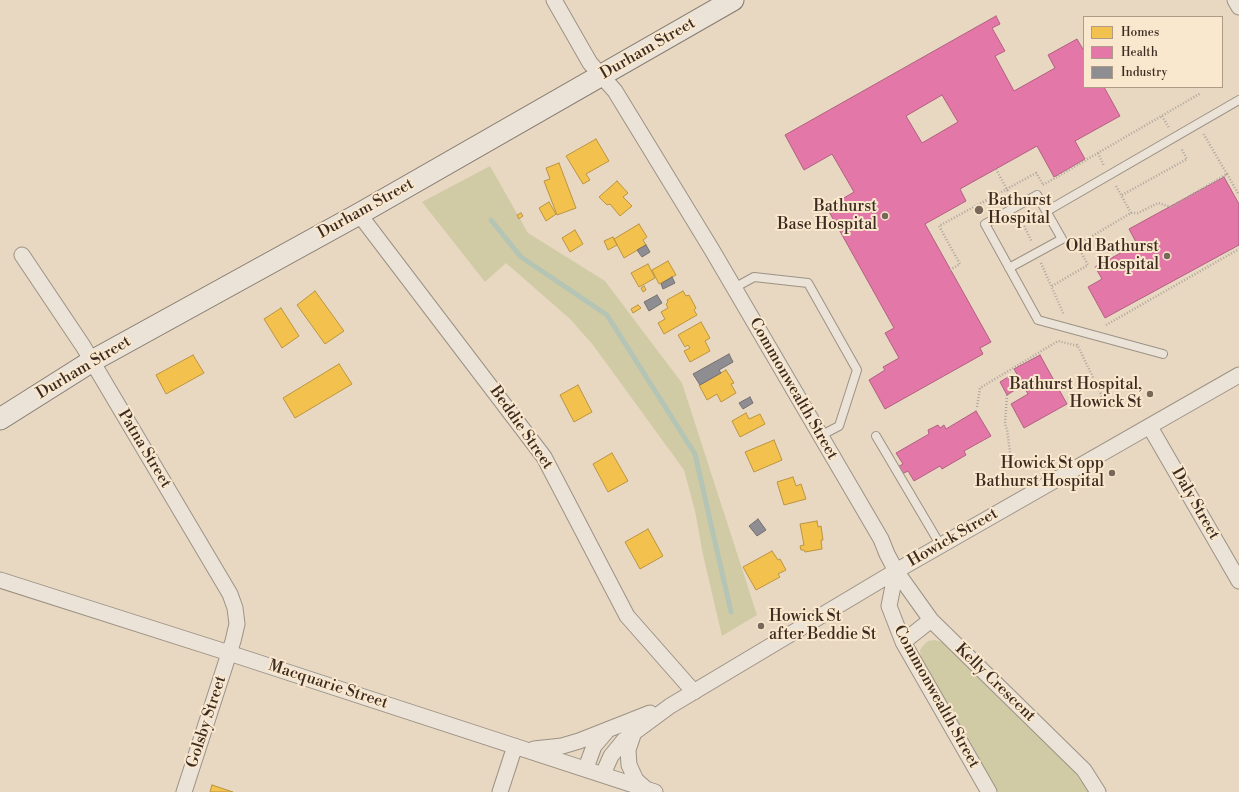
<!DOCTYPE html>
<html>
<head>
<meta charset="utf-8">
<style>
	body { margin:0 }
	#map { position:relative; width:1239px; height:792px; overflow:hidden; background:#e8d8c2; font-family:"Libre Bodoni",serif }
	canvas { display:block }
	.legend { position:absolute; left:1083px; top:16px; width:140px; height:72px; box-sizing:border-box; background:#fae8ce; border:1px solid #ae9c89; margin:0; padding:5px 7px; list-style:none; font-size:12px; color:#3b2b21 }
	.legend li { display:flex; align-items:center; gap:8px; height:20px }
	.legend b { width:20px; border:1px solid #ae9c89 }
</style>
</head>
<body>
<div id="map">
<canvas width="1239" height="792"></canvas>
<ul class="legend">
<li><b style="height:11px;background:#f2c14e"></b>Homes</li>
<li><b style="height:11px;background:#e377a8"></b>Health</li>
<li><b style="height:11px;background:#8d8d92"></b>Industry</li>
</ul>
</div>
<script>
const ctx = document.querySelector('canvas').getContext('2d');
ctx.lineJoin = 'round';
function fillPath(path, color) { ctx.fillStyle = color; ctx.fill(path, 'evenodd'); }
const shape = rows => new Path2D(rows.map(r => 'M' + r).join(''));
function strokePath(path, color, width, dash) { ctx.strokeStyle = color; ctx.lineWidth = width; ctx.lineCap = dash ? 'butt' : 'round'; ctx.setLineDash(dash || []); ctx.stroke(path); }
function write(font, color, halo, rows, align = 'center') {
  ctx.font = font + ' "Libre Bodoni",serif'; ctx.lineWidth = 4; ctx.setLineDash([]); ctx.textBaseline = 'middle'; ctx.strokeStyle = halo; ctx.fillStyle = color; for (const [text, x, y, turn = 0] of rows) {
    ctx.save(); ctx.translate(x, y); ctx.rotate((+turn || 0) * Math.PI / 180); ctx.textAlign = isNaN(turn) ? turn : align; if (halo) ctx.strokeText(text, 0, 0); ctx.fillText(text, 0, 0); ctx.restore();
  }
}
const green = shape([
	[490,166,528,233,605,281,682,383,757,615,722,636,703,555,695,511,684,470,593,345,570,319,506,263,485,282,422,202],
	[935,640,944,643,1074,771,1089,792,998,792,921,659,920,650,922,647,928,641]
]);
const homes = shape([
	[596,139,609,161,586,174,590,180,583,184,566,156,596,139],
	[559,163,576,208,557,215,544,181,550,179,546,168,559,163],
	[617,181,628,193,623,197,632,206,620,216,610,204,607,205,599,197,617,181],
	[549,202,556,214,546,221,539,208,549,202],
	[521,213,523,216,519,219,517,215,521,213],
	[639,224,647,237,643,240,646,245,624,258,614,239,639,224],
	[575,230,583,244,570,252,562,238,575,230],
	[613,237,617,245,608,250,604,241,613,237],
	[668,261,676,275,659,284,652,270,668,261],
	[648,264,655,278,639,287,631,273,648,264],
	[644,286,646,290,643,292,641,288,644,286],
	[315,291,344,331,325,344,297,305,315,291],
	[683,291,686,296,689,295,696,308,694,310,697,315,664,334,658,323,665,319,661,312,668,308,666,304,668,302,667,300,683,291],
	[638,305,641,308,633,313,631,309,638,305],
	[281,308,299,336,282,348,264,319,281,308],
	[701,322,710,338,705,341,710,351,690,362,684,351,690,348,688,345,685,347,678,335,701,322],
	[193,355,204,373,166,394,156,375,193,355],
	[339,364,352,384,295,418,283,398,339,364],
	[726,370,734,383,731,384,736,393,721,402,717,394,707,400,699,385,726,370],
	[578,385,592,412,574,422,560,395,578,385],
	[746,413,749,419,760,414,765,424,740,437,732,421,746,413],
	[774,440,782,460,754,472,745,452,774,440],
	[612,453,628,481,608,492,593,464,612,453],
	[793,477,796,486,801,484,806,499,784,505,777,482,793,477],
	[817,521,818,527,821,526,823,540,821,540,822,549,805,552,804,550,801,550,800,546,804,545,800,524,817,521],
	[648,529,663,556,640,569,625,542,648,529],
	[772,551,778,560,780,559,786,570,778,574,780,577,756,590,743,567,772,551],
	[212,785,233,792,210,792,212,785]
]);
const health = shape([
	[996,16,1000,24,992,28,1005,51,995,56,1014,91,1055,68,1048,55,1077,39,1084,51,1084,87,1104,87,1120,116,1075,141,1085,159,1054,177,1037,146,960,189,966,201,925,224,991,342,980,348,983,354,885,409,869,380,885,370,883,367,899,358,885,333,894,328,827,208,854,192,832,154,804,170,785,135,996,16],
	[942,95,958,122,922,143,906,116,942,95],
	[1224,177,1239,204,1239,245,1105,318,1088,287,1102,279,1095,267,1137,244,1129,229,1224,177],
	[1040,355,1067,404,1024,428,1011,404,1028,394,1014,369,1040,355],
	[1008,377,1015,390,1007,395,1000,382,1008,377],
	[976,411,991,436,964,451,966,455,942,469,940,466,914,481,908,471,896,477,892,470,903,464,896,453,929,434,928,430,938,425,940,428,944,425,946,429,976,411]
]);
const industry = shape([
	[646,245,650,252,642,257,637,250,646,245],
	[672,277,675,283,663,289,661,284,672,277],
	[657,295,662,303,649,311,644,302,657,295],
	[729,354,733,362,719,370,721,373,700,385,693,374,729,354],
	[750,397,753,403,743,409,739,403,750,397],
	[758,519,766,530,757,536,749,526,758,519]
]);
const stream = shape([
	[491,220,521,257,607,315,695,454,731,612]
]);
const path = shape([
	[1162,116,1169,128],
	[1098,153,1104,166],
	[996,169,1011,197],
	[1227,174,1239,195],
	[1043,185,1201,93],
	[1116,186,1131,213],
	[1122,195,1187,159,1181,148],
	[1020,218,1032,242],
	[1077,245,1131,213,1138,213,1158,203,1171,207,1227,174,1203,133],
	[1041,263,1064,315],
	[950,270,960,264,939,226,1036,173,1043,184],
	[1052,286,1088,265,1074,239],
	[1106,325,1239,249],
	[1077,344,1106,405],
	[1007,395,1005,424,1007,429,1010,452,1014,460],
	[977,407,980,388,1058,341,1078,346]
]);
const lane = shape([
	[1047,211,1239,100],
	[1009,268,1062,239,1037,195,985,224,1038,320,1163,354],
	[734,288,754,277,808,283,857,370,839,426,820,436],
	[876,436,941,546]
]);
const street = shape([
	[554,0,590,63,615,91,712,250,881,539,887,554,896,571,931,620,1084,770,1098,792],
	[1235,0,1239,7],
	[359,214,544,457,627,616,694,692],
	[22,255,83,346,230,594,235,608,237,624,233,641,184,792],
	[1150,427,1239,581],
	[896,571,889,606,903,642,989,792],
	[0,580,229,653,655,792],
	[903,642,931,620],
	[634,732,628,750,629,765,636,780,645,788],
	[534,749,562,746,579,741,650,713],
	[586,768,594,746,606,732],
	[603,774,611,756,624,740,670,706,896,571,1239,375],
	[500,792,515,746]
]);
const secondary = shape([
	[0,419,92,361,359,214,733,0]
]);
const markers = [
	[979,210,5,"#786859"],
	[885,216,4,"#786859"],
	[1167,256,4,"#786859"],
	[1150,394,4,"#786859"],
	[1112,473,4,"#786859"],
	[761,626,4,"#786859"]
];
const streetNames = [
	["Durham Street",648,49,-30],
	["Durham Street",366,209,-29],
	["Durham Street",84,368,-31],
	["Commonwealth Street",793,389,60],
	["Beddie Street",521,428,55],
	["Patna Street",144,449,59],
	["Daly Street",1195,504,60],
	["Howick Street",953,538,-30],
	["Kelly Crescent",995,683,44],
	["Macquarie Street",328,685,18],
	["Commonwealth Street",936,697,61],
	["Golsby Street",207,722,-72]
];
const poiNames = [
	["Bathurst",988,201,"left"],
	["Hospital",988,219,"left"],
	["Bathurst",877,207],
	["Base Hospital",877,225],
	["Old Bathurst",1159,247],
	["Hospital",1159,265],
	["Bathurst Hospital,",1142,385],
	["Howick St",1142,403],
	["Howick St opp",1104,464],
	["Bathurst Hospital",1104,482],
	["Howick St",769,617,"left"],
	["after Beddie St",769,635,"left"]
];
fillPath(green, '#d0cba5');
fillPath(homes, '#f2c14e');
strokePath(homes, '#bb9440', 1);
fillPath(health, '#e377a8');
strokePath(health, '#b16080', 1);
fillPath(industry, '#8d8d92');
strokePath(industry, '#747070', 1);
strokePath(stream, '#b4c4b5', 5);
strokePath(lane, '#9c9284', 10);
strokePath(street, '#9c9284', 17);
strokePath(secondary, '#847a6e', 23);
strokePath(path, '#aca59c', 2.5, [1, 2]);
strokePath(lane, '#ebe3d8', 8);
strokePath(street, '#ebe3d8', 15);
strokePath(secondary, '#ebe3d8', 21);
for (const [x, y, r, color] of markers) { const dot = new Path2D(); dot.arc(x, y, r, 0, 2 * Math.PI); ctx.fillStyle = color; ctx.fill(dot); strokePath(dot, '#fae8ce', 1.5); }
write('16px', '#3b2b21', '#fae8ce', streetNames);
write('16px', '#3b2b21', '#fae8ce', poiNames, 'right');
</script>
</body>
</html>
